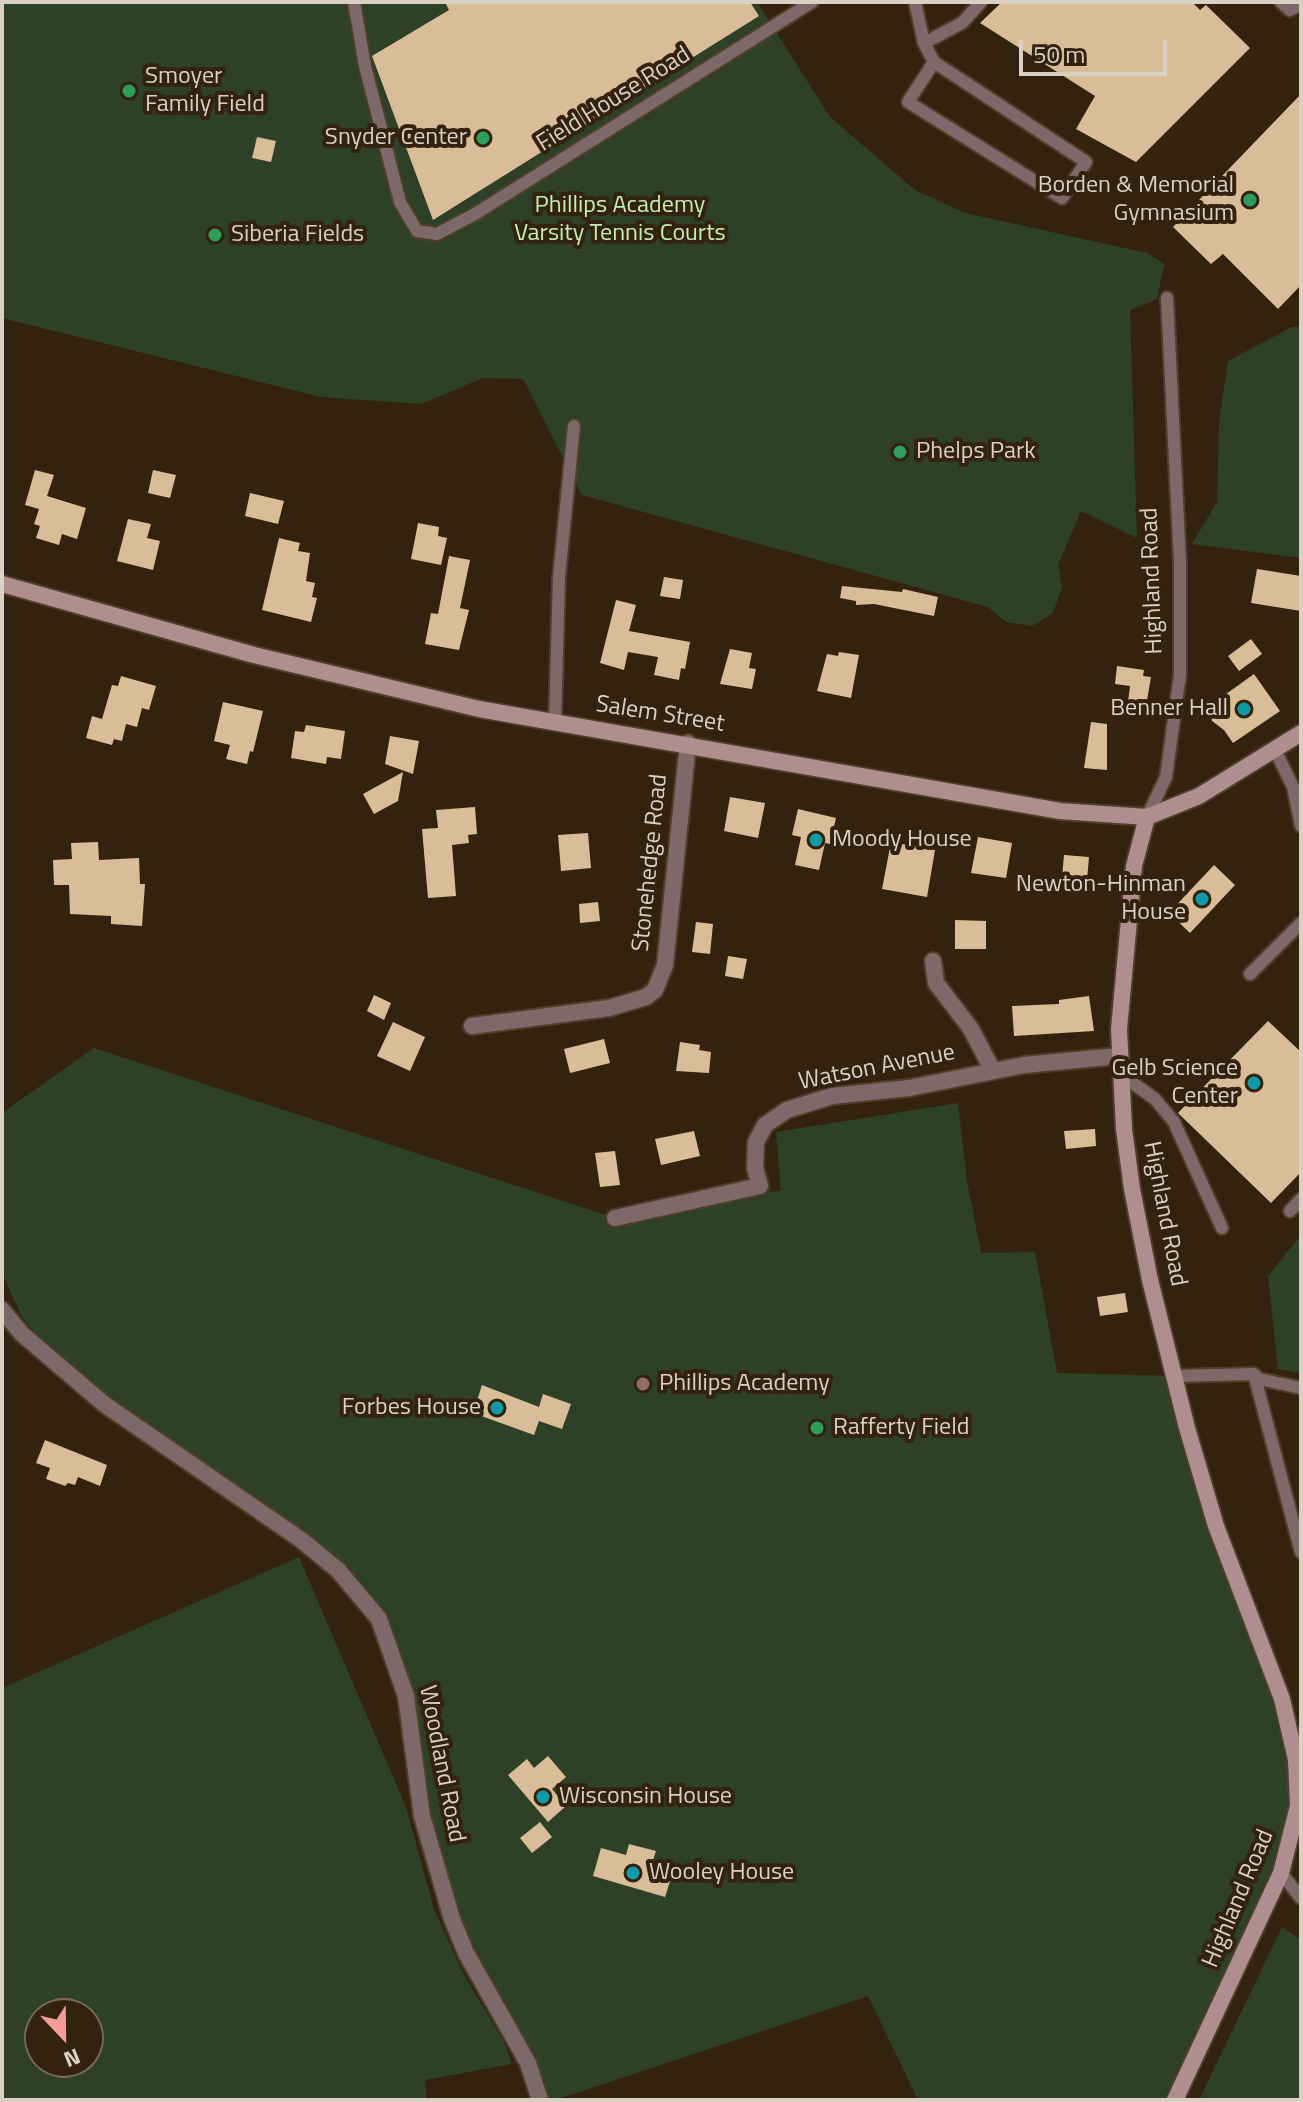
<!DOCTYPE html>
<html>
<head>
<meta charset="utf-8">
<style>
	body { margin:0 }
	#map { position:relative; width:1303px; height:2102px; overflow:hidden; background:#33230e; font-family:"Titillium Web",sans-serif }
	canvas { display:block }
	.frame { position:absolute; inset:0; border:4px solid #dbd0c4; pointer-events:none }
	.north { position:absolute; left:24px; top:1998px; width:80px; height:80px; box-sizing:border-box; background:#33230e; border:2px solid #766857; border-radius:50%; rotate:158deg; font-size:22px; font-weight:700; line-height:32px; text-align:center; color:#dbd0c4 }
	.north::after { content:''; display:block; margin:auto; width:28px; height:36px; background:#f59b99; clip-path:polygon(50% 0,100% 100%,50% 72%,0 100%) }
	.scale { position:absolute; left:1019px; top:40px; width:148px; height:36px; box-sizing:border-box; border:4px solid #dbd0c4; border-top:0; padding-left:10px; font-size:24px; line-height:28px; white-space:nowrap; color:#dbd0c4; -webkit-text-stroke:6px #33230e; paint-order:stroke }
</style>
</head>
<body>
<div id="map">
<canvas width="1303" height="2102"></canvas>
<div class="frame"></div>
<div class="north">N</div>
<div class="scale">50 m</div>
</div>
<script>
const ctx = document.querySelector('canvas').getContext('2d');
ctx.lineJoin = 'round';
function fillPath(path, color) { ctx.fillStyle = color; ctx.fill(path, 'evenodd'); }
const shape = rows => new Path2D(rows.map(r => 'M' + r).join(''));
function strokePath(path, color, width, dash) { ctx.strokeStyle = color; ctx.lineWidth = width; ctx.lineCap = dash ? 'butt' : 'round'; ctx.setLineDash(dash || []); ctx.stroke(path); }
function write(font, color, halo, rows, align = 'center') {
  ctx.font = font + ' "Titillium Web",sans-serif'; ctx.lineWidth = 8; ctx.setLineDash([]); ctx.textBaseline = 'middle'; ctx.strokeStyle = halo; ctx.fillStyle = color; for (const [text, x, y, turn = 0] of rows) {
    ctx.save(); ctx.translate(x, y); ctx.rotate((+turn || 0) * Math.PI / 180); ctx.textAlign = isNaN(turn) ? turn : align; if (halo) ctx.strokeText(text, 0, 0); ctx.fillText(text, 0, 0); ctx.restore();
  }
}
const green = shape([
	[2,2,757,2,830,117,915,190,965,213,1147,253,1164,264,1157,299,1130,310,1137,538,1081,511,1058,565,1062,587,1053,613,1032,626,1006,622,988,607,582,495,523,379,483,378,421,404,321,397,2,318],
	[1292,327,1301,327,1301,558,1192,544,1217,502,1219,423,1228,361],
	[94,1048,615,1218,723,1194,781,1191,776,1132,958,1103,967,1181,981,1253,1035,1252,1057,1373,1174,1376,1296,1760,1294,1831,1175,2100,918,2100,868,1996,555,2100,540,2100,446,1899,406,1696,379,1619,338,1570,73,1378,22,1317,2,1273,2,1113],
	[1301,1235,1301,1373,1278,1369,1268,1276],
	[299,1557,406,1807,434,1909,464,1975,504,2042,512,2064,425,2080,427,2100,2,2100,2,1688],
	[40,2014,88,2014,88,2062,40,2062],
	[1282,1927,1301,1940,1301,2100,1199,2100]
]);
const building = shape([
	[445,2,750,2,759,16,433,220,372,56,449,10],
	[1002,2,1192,2,1200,10,1206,5,1250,48,1136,162,1076,129,1095,96,980,23],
	[1301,94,1301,285,1278,309,1223,254,1211,264,1173,227],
	[257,137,276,141,271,162,252,158],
	[35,470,54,475,47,496,86,508,77,539,62,534,59,545,36,538,40,526,34,524,39,509,25,505],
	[153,470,176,475,170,498,148,493],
	[250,493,284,501,278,524,245,516],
	[128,519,151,524,147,538,160,541,153,570,117,561],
	[418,523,439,527,438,536,447,538,441,565,411,559],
	[279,538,300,543,298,551,310,553,306,581,315,583,312,597,317,598,311,622,262,610],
	[449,556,470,560,460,608,469,610,459,650,425,644,431,613,438,614],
	[1257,569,1301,576,1301,611,1251,603],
	[664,577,683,580,680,599,660,596],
	[842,586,902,592,903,589,938,597,934,616,874,604,856,605,856,601,840,598],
	[616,600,636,605,629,631,690,642,685,669,681,668,679,680,654,675,658,657,628,652,624,670,600,663],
	[1251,639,1262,654,1239,671,1228,656],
	[730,649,752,653,749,668,756,669,752,689,720,684],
	[839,652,859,655,851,698,817,691,827,654,838,656],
	[1117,666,1144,670,1143,676,1151,677,1145,712,1127,710,1130,686,1115,684],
	[1254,674,1280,711,1233,743,1224,730,1212,721,1208,707],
	[121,676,156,686,149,710,142,708,137,727,126,724,122,741,114,739,112,745,86,738,92,716,102,719,112,685,118,686],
	[223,702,263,711,253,752,250,751,247,764,226,759,230,745,214,741],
	[1091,722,1107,724,1107,770,1084,768],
	[306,725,345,731,341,759,327,757,326,764,291,758,295,731,304,732],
	[390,736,419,741,413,774,385,764],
	[403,772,398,801,374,814,363,794],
	[730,797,765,803,758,838,724,831],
	[475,807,477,834,468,835,469,843,452,845,456,896,428,898,422,829,438,828,436,810],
	[798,809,836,818,830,844,825,843,819,870,795,865,801,837,792,835],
	[588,833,591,868,561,871,558,835],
	[978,837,1012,843,1006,878,971,873],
	[98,842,99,860,139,858,140,884,145,884,142,926,111,924,111,916,70,914,69,885,54,885,53,860,72,859,71,843],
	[891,842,935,850,927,897,882,889],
	[1064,855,1089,857,1086,891,1061,889],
	[1214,865,1235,885,1190,933,1169,913],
	[598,902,600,921,580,923,579,904],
	[955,920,986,921,986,949,955,949],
	[696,922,713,924,710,954,692,952],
	[728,956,747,959,743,979,725,976],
	[374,995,391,1003,384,1020,367,1011],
	[1089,996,1094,1031,1014,1036,1012,1006,1059,1004,1059,1000],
	[1268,1021,1301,1052,1301,1172,1271,1203,1178,1113],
	[393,1022,425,1037,410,1071,377,1056],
	[604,1039,610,1063,570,1073,564,1049],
	[680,1042,700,1045,699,1050,711,1052,709,1073,676,1071],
	[1095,1129,1096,1146,1066,1149,1064,1131],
	[694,1131,700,1156,661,1165,655,1139],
	[615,1151,620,1185,600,1187,595,1153],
	[1125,1293,1128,1312,1100,1316,1097,1297],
	[482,1385,539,1407,543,1394,571,1404,562,1429,539,1421,534,1435,473,1413],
	[45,1440,107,1465,100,1486,78,1477,75,1485,68,1483,65,1486,46,1479,50,1468,36,1463],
	[548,1756,566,1777,552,1789,566,1806,548,1822,508,1775,527,1759,534,1768],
	[540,1822,552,1837,532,1853,520,1838],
	[629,1844,656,1851,652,1863,674,1869,665,1897,593,1876,601,1848,626,1855]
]);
const lane = shape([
	[354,2,365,66,400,202,417,231,437,234,475,214,812,2],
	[915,2,924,43,962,23,981,2],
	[1281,2,1290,10,1301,4],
	[924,43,934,62,1086,162,1062,198,908,102,934,62],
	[555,722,559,577,574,426],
	[1276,752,1293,787,1301,826],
	[1147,817,1166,777,1180,675,1180,563,1167,298],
	[1250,974,1301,923],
	[1120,1074,1155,1099,1174,1122,1222,1228],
	[1290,1211,1301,1199],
	[1254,1374,1301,1552],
	[1174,1376,1254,1374,1259,1379,1301,1388],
	[1281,1873,1301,1898]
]);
const street = shape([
	[933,961,936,983,971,1029,993,1071],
	[472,1026,609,1008,646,997,655,990,665,965,688,743],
	[615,1218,760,1186,755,1168,756,1142,765,1125,787,1110,832,1096,909,1088,1024,1065,1118,1056],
	[2,1310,22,1334,104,1404,300,1539,338,1570,379,1619,406,1696,422,1816,452,1919,466,1953,528,2063,540,2100]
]);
const secondary = shape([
	[2,584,254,655,479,709,1060,811,1147,817,1199,796,1301,733],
	[1147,817,1134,866,1119,1029,1124,1129,1132,1189,1150,1280,1187,1428,1216,1526,1282,1699,1296,1760,1298,1806,1281,1873,1175,2100]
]);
const markers = [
	[129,91,8,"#2e9e5b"],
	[483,138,8,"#2e9e5b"],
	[1250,200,8,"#2e9e5b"],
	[215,235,8,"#2e9e5b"],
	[900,452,8,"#2e9e5b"],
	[1244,709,8,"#0f9aa8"],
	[816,840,8,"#0f9aa8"],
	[1202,899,8,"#0f9aa8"],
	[1254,1083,8,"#0f9aa8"],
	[643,1384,8,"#8d6e63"],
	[497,1408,8,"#0f9aa8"],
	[817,1428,8,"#2e9e5b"],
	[543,1797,8,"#0f9aa8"],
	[633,1873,8,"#0f9aa8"]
];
const poiNames = [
	["Smoyer",145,77],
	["Family Field",145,105],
	["Snyder Center",467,138,"right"],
	["Borden & Memorial",1234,186,"right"],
	["Gymnasium",1234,214,"right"],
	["Siberia Fields",231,235],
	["Phelps Park",916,452],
	["Benner Hall",1228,709,"right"],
	["Moody House",832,840],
	["Newton-Hinman",1186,885,"right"],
	["House",1186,913,"right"],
	["Gelb Science",1238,1069,"right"],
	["Center",1238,1097,"right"],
	["Phillips Academy",659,1384],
	["Forbes House",481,1408,"right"],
	["Rafferty Field",833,1428],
	["Wisconsin House",559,1797],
	["Wooley House",649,1873]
];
const streetNames = [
	["Field House Road",614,100,-32],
	["Highland Road",1153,581,-92],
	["Salem Street",660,715,9],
	["Stonehedge Road",651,863,-84],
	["Watson Avenue",877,1068,-11],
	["Highland Road",1164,1214,79],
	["Woodland Road",441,1764,79],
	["Highland Road",1239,1899,-67]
];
const parkNames = [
	["Phillips Academy",620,206],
	["Varsity Tennis Courts",620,234]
];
fillPath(green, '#2e4026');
fillPath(building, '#d9bd99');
strokePath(lane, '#4e3f2b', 16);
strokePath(street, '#4e3f2b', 20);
strokePath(secondary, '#4e3f2b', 20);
strokePath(lane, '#7d6969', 12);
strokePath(street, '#7d6969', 16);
strokePath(secondary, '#af8e8f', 16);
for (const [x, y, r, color] of markers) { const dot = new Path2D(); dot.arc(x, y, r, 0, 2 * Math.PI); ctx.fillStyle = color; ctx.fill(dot); strokePath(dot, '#33230e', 3); }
write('24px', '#dbd0c4', '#33230e', poiNames, 'left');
write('24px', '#dbd0c4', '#33230e', streetNames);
write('24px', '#c5eeb4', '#33230e', parkNames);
</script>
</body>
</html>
